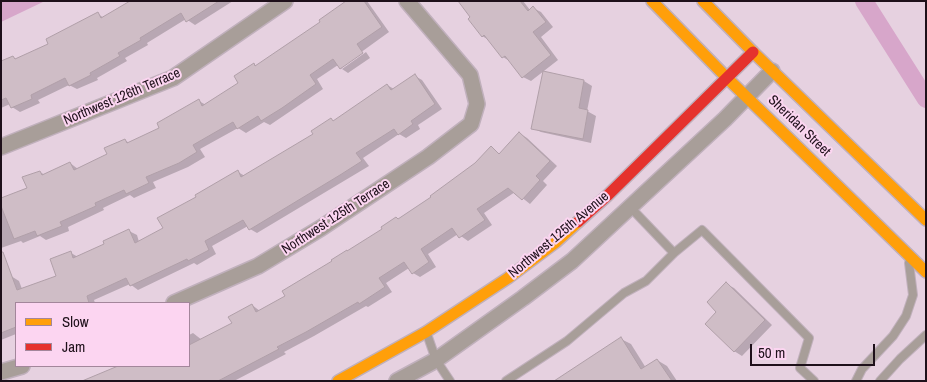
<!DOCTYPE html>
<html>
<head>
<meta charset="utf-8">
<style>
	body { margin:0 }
	#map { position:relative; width:927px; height:382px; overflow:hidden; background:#e6d1e0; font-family:"Archivo Narrow",sans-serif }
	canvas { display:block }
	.frame { position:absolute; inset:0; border:2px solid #1e101a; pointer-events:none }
	.legend { position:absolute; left:15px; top:302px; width:175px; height:65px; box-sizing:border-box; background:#fcd5f1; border:1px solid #a3869b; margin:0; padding:6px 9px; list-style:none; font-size:15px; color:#1e101a }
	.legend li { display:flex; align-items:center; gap:10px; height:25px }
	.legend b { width:25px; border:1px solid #a3869b }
	.scale { position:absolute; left:750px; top:344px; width:125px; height:22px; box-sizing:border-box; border:2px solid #1e101a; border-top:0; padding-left:6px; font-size:15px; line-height:18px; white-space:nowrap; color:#1e101a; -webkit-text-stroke:4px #fcd5f1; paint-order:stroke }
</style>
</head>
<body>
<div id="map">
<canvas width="927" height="382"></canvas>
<div class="frame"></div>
<ul class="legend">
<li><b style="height:6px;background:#ff9f0a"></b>Slow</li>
<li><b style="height:6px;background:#e5322d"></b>Jam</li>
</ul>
<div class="scale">50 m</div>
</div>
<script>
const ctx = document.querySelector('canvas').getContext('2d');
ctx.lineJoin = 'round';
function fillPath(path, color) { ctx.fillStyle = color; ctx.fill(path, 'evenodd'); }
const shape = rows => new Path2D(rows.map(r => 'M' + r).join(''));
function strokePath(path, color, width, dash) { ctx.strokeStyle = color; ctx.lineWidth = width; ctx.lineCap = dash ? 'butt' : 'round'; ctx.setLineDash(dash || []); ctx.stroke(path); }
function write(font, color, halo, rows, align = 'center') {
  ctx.font = font + ' "Archivo Narrow",sans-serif'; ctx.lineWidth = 4; ctx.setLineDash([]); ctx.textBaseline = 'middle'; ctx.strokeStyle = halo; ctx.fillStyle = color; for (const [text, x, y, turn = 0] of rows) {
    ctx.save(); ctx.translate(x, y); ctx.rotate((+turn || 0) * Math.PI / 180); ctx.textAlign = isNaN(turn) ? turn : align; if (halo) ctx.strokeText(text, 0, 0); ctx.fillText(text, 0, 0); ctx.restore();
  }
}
const water = shape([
	[1,1,45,1,1,22]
]);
const shadow = shape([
	[133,1,233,1,195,25,186,19,147,43,148,45,125,58,127,61,97,78,98,80,77,89,69,85,38,100,40,103,20,112,12,107,10,104,1,108,1,62,13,57,17,60,50,44,98,14,104,18],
	[348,1,367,1,389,32,342,66,342,69,338,65,317,79,323,89,270,125,264,122,246,133,238,128,200,149,205,157,188,167,153,182,156,188,134,198,130,195,103,208,104,210,68,227,69,231,46,240,40,236,23,243,21,241,1,248,1,199,28,188,40,172,45,175,70,163,78,169,109,155,125,140,129,143,161,128,199,101,206,105,240,83,254,65,257,66,322,22],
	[459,1,523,1,530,10,533,8,541,12,553,27,541,37,558,60,531,81,523,77,511,62,503,57,489,40,482,36,472,17],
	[366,52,370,58,348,73,342,69],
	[544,73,584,81,592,86,587,111,596,116,591,143,541,132,533,128],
	[415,76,422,80,442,109,418,125,420,129,406,138,399,134,363,158,369,166,257,233,250,229,248,226,212,246,216,254,197,265,194,263,138,290,130,284,94,300,95,303,16,303,16,334,1,340,1,280,11,276,19,281,22,289,57,277,71,253,78,257,106,244,129,231,137,235,139,242,165,228,197,197,238,172,245,176,334,122,387,85,394,89],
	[519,133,527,138,557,166,543,181,547,185,530,204,515,192,484,213,492,225,468,241,458,234,428,254,436,267,420,277,413,273,409,268,386,283,392,292,368,307,366,306,314,336,284,352,286,354,234,381,83,381,123,366,189,366,189,335,193,333,202,340,234,324,252,305,260,311,286,296,432,198,476,164,491,148,500,154],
	[726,284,734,288,772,325,742,356,734,351,718,312],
	[621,339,631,344,646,368,657,360,667,366,677,381,556,381]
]);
const canal = shape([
	[864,1,926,99]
]);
const building = shape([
	[130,1,219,1,186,22,181,13,140,38,141,40,118,53,120,56,90,73,91,75,69,86,65,78,31,95,32,99,11,108,6,98,1,100,1,61,13,56,15,59,48,44,46,39,98,12,101,18,130,1],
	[346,1,364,1,382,27,357,44,363,53,340,69,333,59,310,75,316,84,282,108,261,121,258,116,237,129,233,122,193,145,197,152,179,163,146,177,149,183,126,194,124,190,95,203,96,206,60,222,62,226,37,236,35,231,14,239,1,206,1,198,27,188,22,177,40,171,42,175,70,162,74,170,107,154,104,148,125,139,127,143,159,128,157,123,199,99,202,106,238,83,234,76,254,63,255,66,320,22,319,20,346,1],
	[458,1,520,1,528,11,533,6,546,22,533,32,551,55,522,78,505,56,502,58,484,35,482,37,468,19,470,17,458,1],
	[543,71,584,80,579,108,588,110,583,139,531,129,543,71],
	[415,74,435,104,411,121,413,124,398,135,394,129,356,153,362,161,340,175,249,230,243,220,205,241,209,250,188,261,187,259,130,286,126,278,87,296,89,303,16,303,16,327,1,333,1,252,3,252,17,290,56,276,50,259,71,251,73,258,104,244,103,241,129,229,135,243,163,228,157,218,196,197,195,195,238,170,241,177,313,134,311,131,331,118,333,121,387,84,391,90,415,74],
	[519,132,550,161,536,176,540,180,522,200,508,188,477,209,485,220,459,238,452,228,421,249,429,262,412,274,404,262,379,278,385,287,359,304,358,302,306,332,277,347,279,349,218,381,82,381,118,366,189,366,189,345,232,323,228,317,252,304,256,312,285,296,282,291,332,261,331,260,347,250,347,251,382,229,381,227,396,217,398,219,431,197,430,196,475,163,491,146,499,154,519,132],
	[726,282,765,320,734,352,705,324,716,312,707,302,726,282],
	[621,337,641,369,657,359,672,381,554,381,621,337]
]);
const lane = shape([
	[631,208,674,253],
	[427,334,436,360,450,381],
	[506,381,567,341,624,293,646,281,674,253,702,230,809,338,800,368,814,381],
	[856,381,862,369,893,336,906,316,913,295,909,263],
	[880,381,900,359,926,335]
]);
const street = shape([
	[1,147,173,78,285,1],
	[174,303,258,266,321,228,428,157,471,124,477,104,470,75,407,1],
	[1,372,22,366],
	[397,381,436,360,523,298,572,261,725,119,772,71]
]);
const slow = shape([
	[652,1,727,78,926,272],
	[703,1,753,52,926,220],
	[338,381,426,332,508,278,556,242,578,222]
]);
const jam = shape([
	[578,222,607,196,753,52]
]);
const streetNames = [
	["Northwest 126th Terrace",122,97,-23],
	["Sheridan Street",799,126,44],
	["Northwest 125th Terrace",336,217,-33],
	["Northwest 125th Avenue",559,235,-40]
];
fillPath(water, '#d7a6ca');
fillPath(shadow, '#0003');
strokePath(canal, '#d7a6ca', 18);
fillPath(building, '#cfbdc6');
strokePath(building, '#b09fa8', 1);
strokePath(lane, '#c0b0bc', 10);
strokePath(street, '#c0b0bc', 18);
strokePath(slow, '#c0b0bc', 14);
strokePath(jam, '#c0b0bc', 14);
strokePath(lane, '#a89e99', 8);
strokePath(street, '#a89e99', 15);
strokePath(slow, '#ff9f0a', 11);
strokePath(jam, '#e5322d', 11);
write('14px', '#1e101a', '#fcd5f1', streetNames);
</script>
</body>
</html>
